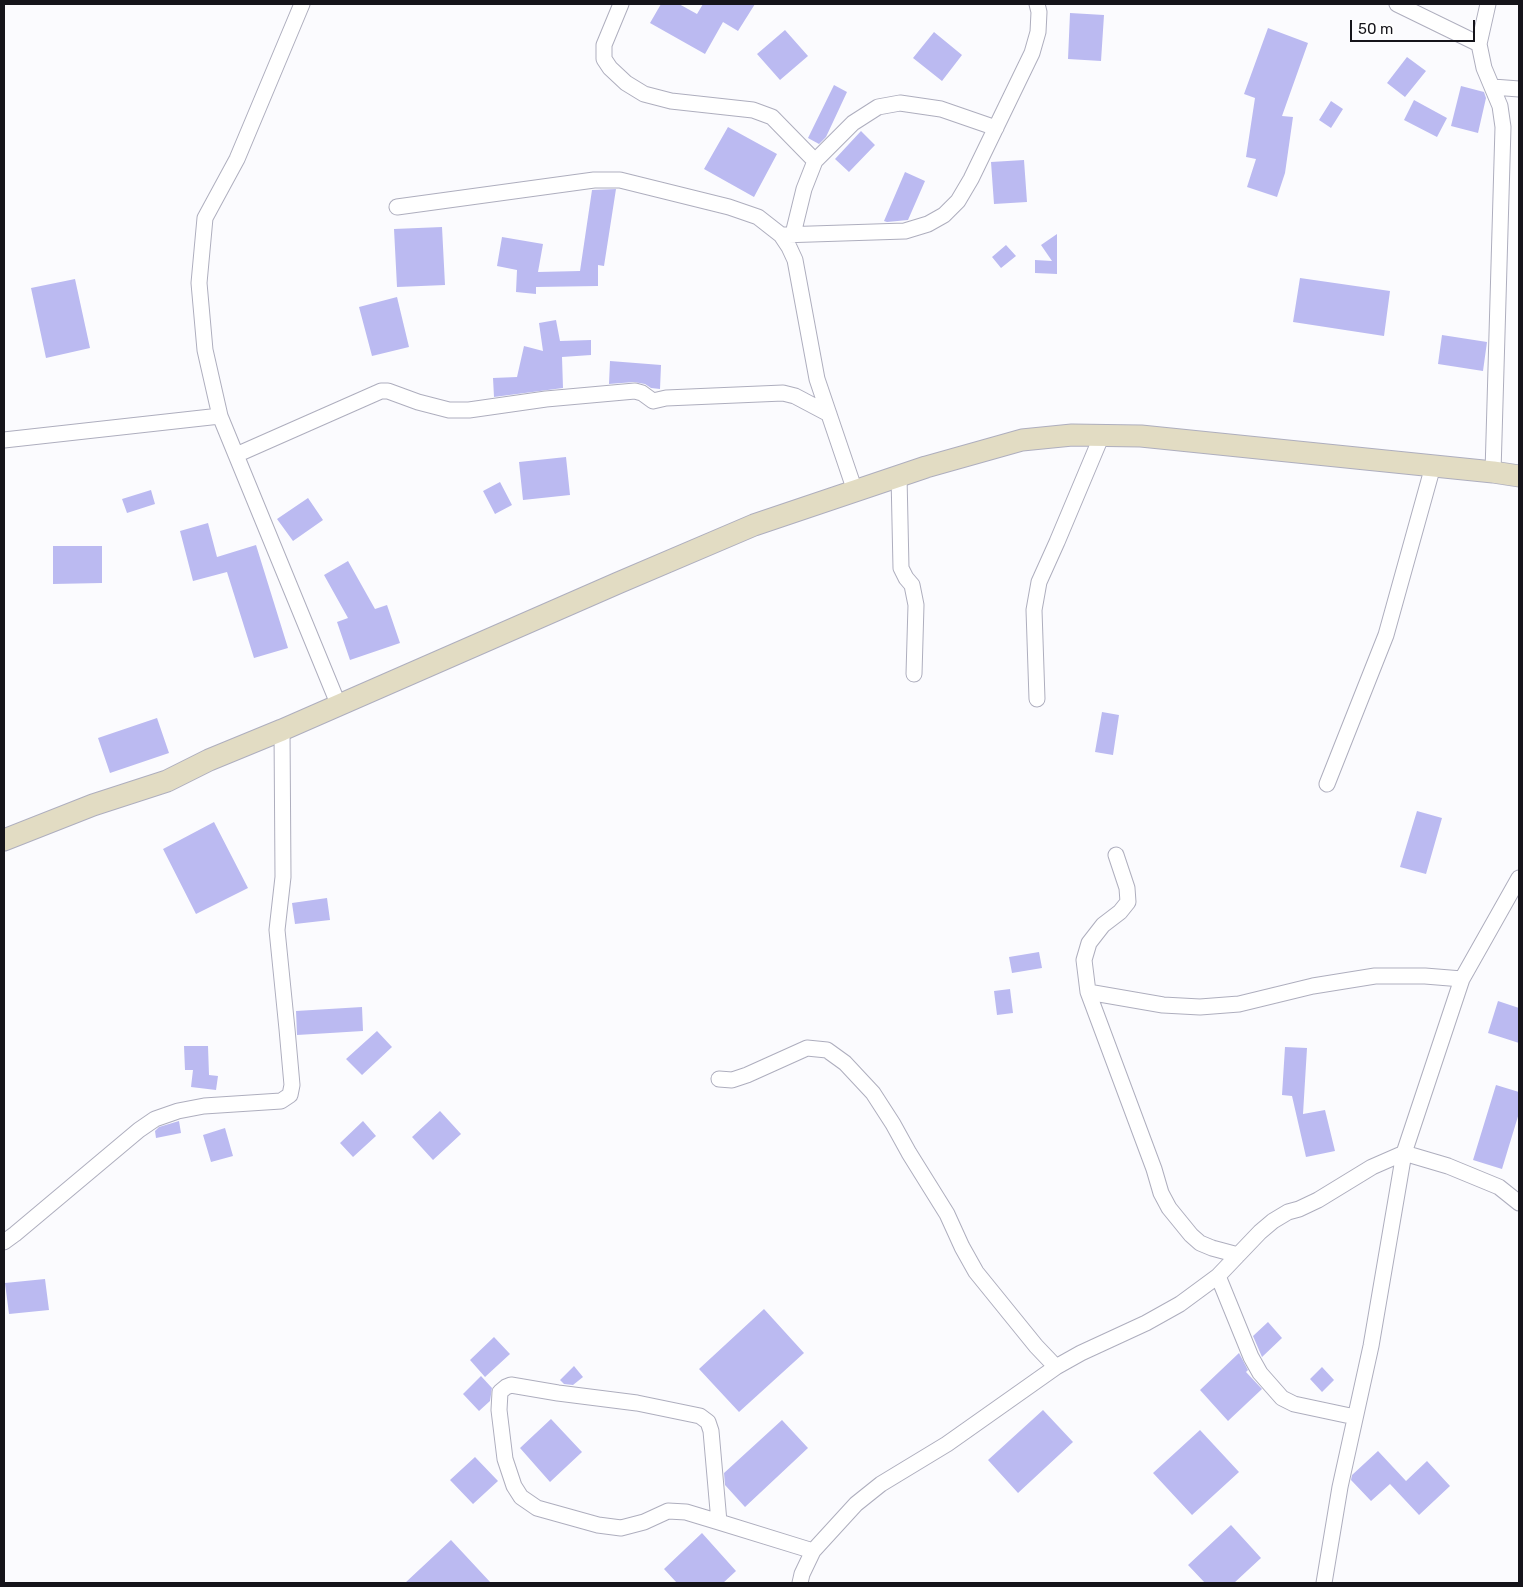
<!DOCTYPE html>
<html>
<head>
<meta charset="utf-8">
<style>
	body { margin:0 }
	#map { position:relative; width:1523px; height:1587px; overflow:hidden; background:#fbfbfe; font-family:Rubik,sans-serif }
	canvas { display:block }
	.frame { position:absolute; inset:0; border:5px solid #15141a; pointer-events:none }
	.scale { position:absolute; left:1350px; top:20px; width:125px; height:22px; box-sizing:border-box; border:2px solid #15141a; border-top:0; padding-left:6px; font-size:15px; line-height:18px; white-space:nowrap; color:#15141a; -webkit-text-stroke:4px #fff; paint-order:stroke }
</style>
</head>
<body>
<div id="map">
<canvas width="1523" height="1587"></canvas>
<div class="frame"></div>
<div class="scale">50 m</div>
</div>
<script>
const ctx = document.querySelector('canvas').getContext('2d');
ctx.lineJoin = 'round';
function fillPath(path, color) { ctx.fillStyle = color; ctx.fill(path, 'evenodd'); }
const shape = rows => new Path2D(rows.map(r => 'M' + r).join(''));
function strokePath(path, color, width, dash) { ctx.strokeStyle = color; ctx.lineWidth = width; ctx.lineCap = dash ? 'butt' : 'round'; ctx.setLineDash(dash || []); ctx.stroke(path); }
const building = shape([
	[661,4,679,4,697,14,703,4,755,4,738,31,723,22,705,54,650,23],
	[1070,13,1104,15,1101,61,1068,59],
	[1268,28,1308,43,1282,116,1293,117,1285,173,1277,197,1247,187,1256,159,1246,157,1255,98,1244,94],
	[785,30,808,56,780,80,757,54],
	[934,32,962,55,942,81,913,58],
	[1407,57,1426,71,1405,97,1387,83],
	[834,85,847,92,826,137,819,144,808,138],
	[1461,86,1484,92,1486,98,1478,133,1451,126],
	[1414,100,1447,118,1437,137,1404,120],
	[1331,101,1343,109,1331,128,1319,120],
	[728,127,777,154,754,197,704,169],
	[861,131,875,145,849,172,835,159],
	[1024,160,1027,202,994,204,991,162],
	[905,172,925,181,908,220,887,222,884,221],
	[616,189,604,266,598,265,598,286,536,287,536,294,516,292,517,270,497,266,502,237,543,244,538,272,580,271,592,190],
	[442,227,445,285,397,287,394,229],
	[1057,234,1057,274,1035,273,1035,260,1052,261,1041,245],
	[1006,245,1016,256,1001,268,992,257],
	[1300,278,1390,291,1384,336,1293,322],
	[75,279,90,348,46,358,31,288],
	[397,297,409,347,372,356,359,307],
	[556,320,560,341,591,340,591,355,562,357,563,388,494,397,493,378,517,377,524,346,543,351,539,323],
	[1442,335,1487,342,1483,371,1438,364],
	[610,361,661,365,660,389,651,388,645,384,634,382,609,384],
	[566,457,570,495,523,500,519,462],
	[500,482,512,505,495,514,483,491],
	[151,490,155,504,127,513,122,499],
	[308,498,323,520,293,541,277,519],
	[208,523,217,557,256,545,288,648,254,658,227,572,193,581,180,531],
	[53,546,102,546,102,583,53,584],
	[348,561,375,609,387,605,400,643,350,660,337,622,348,618,324,575],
	[1102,712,1119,715,1113,755,1095,752],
	[157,718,169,753,110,773,98,738],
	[1417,811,1442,818,1426,874,1400,867],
	[214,822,248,888,196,914,163,849],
	[327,898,330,920,295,924,292,903],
	[1039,952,1042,968,1012,973,1009,957],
	[1010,989,1013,1013,997,1015,994,991],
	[1498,1001,1519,1008,1519,1043,1488,1033],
	[362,1007,363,1031,297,1035,296,1011],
	[377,1031,392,1047,362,1075,346,1059],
	[184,1046,208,1046,209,1075,218,1076,216,1090,191,1087,193,1070,185,1070],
	[1285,1047,1307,1048,1303,1114,1325,1110,1335,1151,1306,1157,1292,1096,1282,1095],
	[1496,1085,1519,1092,1519,1113,1502,1169,1473,1160],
	[440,1111,461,1134,433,1160,412,1137],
	[179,1121,181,1133,156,1138,155,1131,159,1127],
	[363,1121,376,1136,353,1157,340,1143],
	[225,1128,233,1156,211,1162,203,1135],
	[45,1279,49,1310,9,1314,5,1283],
	[764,1309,804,1353,739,1412,699,1369],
	[1268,1322,1282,1338,1262,1357,1253,1336],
	[494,1337,510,1354,485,1377,470,1360],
	[1239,1353,1248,1370,1246,1372,1262,1389,1228,1421,1200,1390],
	[574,1366,583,1377,573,1385,564,1384,560,1380],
	[1322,1367,1334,1380,1322,1392,1310,1379],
	[481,1376,492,1388,490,1401,479,1411,463,1394],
	[1043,1410,1073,1442,1018,1493,988,1460],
	[551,1419,582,1452,550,1482,520,1448],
	[782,1420,808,1448,745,1507,725,1485,724,1473],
	[1200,1430,1239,1472,1192,1515,1153,1473],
	[1378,1451,1406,1481,1427,1461,1450,1486,1419,1515,1390,1484,1371,1501,1351,1480,1352,1475],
	[475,1457,498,1481,473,1504,450,1480],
	[1231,1525,1261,1558,1234,1583,1205,1583,1188,1565],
	[702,1533,736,1571,723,1583,677,1583,664,1569],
	[451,1540,491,1583,405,1583]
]);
const street = shape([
	[302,4,237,159,205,218,199,283,205,350,220,416,339,706],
	[621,4,604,45,604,59,610,68,626,83,644,94,671,101,753,110,772,117,815,161],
	[1397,4,1479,44,1484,68,1500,106,1503,127,1493,472],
	[1479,44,1488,4],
	[1493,87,1519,89],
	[397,207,594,180,620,180,729,207,758,217,781,235,789,247,795,260,817,379,855,491],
	[793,234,804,189,815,161,853,123,878,107,900,103,941,109,996,128],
	[781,235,905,231,928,224,944,215,958,201,971,179,1032,53,1038,32,1039,12,1037,4],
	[4,440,220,416],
	[236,455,381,391,388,391,418,402,449,410,469,410,546,399,635,391,642,393,653,401,666,398,783,393,795,396,829,414],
	[899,476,901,568,906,578,912,585,916,605,914,674],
	[1037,699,1034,610,1039,582,1057,542,1102,435],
	[1327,784,1386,635,1433,466],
	[1116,855,1127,888,1128,902,1120,912,1103,925,1089,943,1084,960,1088,992,1154,1169,1161,1193,1169,1208,1191,1235,1200,1243,1212,1248,1238,1255],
	[1088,992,1163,1005,1200,1007,1239,1004,1313,986,1375,976,1425,976,1462,979],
	[719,1079,732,1080,747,1075,807,1048,827,1050,845,1063,873,1093,893,1124,909,1153,947,1214,962,1247,976,1272,1036,1346,1056,1367],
	[4,1242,15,1234,139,1130,155,1119,178,1111,204,1106,281,1101,290,1095,292,1085,287,1029,277,930,283,877,282,730],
	[1218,1276,1251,1357,1260,1373,1282,1398,1294,1404,1355,1417],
	[719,1522,711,1431,708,1422,700,1416,637,1403,558,1393,511,1385,506,1387,500,1392,499,1410,505,1459,514,1486,521,1497,537,1508,598,1525,621,1528,644,1522,668,1511,686,1512,719,1522,813,1551],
	[800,1583,802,1574,813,1551,856,1504,881,1484,947,1444,1056,1367,1081,1353,1146,1323,1180,1304,1218,1276,1260,1232,1273,1221,1288,1212,1299,1209,1318,1200,1372,1167,1404,1153,1448,1166,1499,1187,1519,1203],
	[1324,1583,1340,1487,1371,1346,1404,1153,1462,979,1519,878]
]);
const secondary = shape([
	[4,840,93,805,167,781,209,760,282,730,618,583,754,525,926,467,1022,440,1072,435,1141,436,1493,472,1519,476]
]);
fillPath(building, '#bbbaf1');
strokePath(street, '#aeaebe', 17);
strokePath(secondary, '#aeaebe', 23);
strokePath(street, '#fff', 15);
strokePath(secondary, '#e2dcc3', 21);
</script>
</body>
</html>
